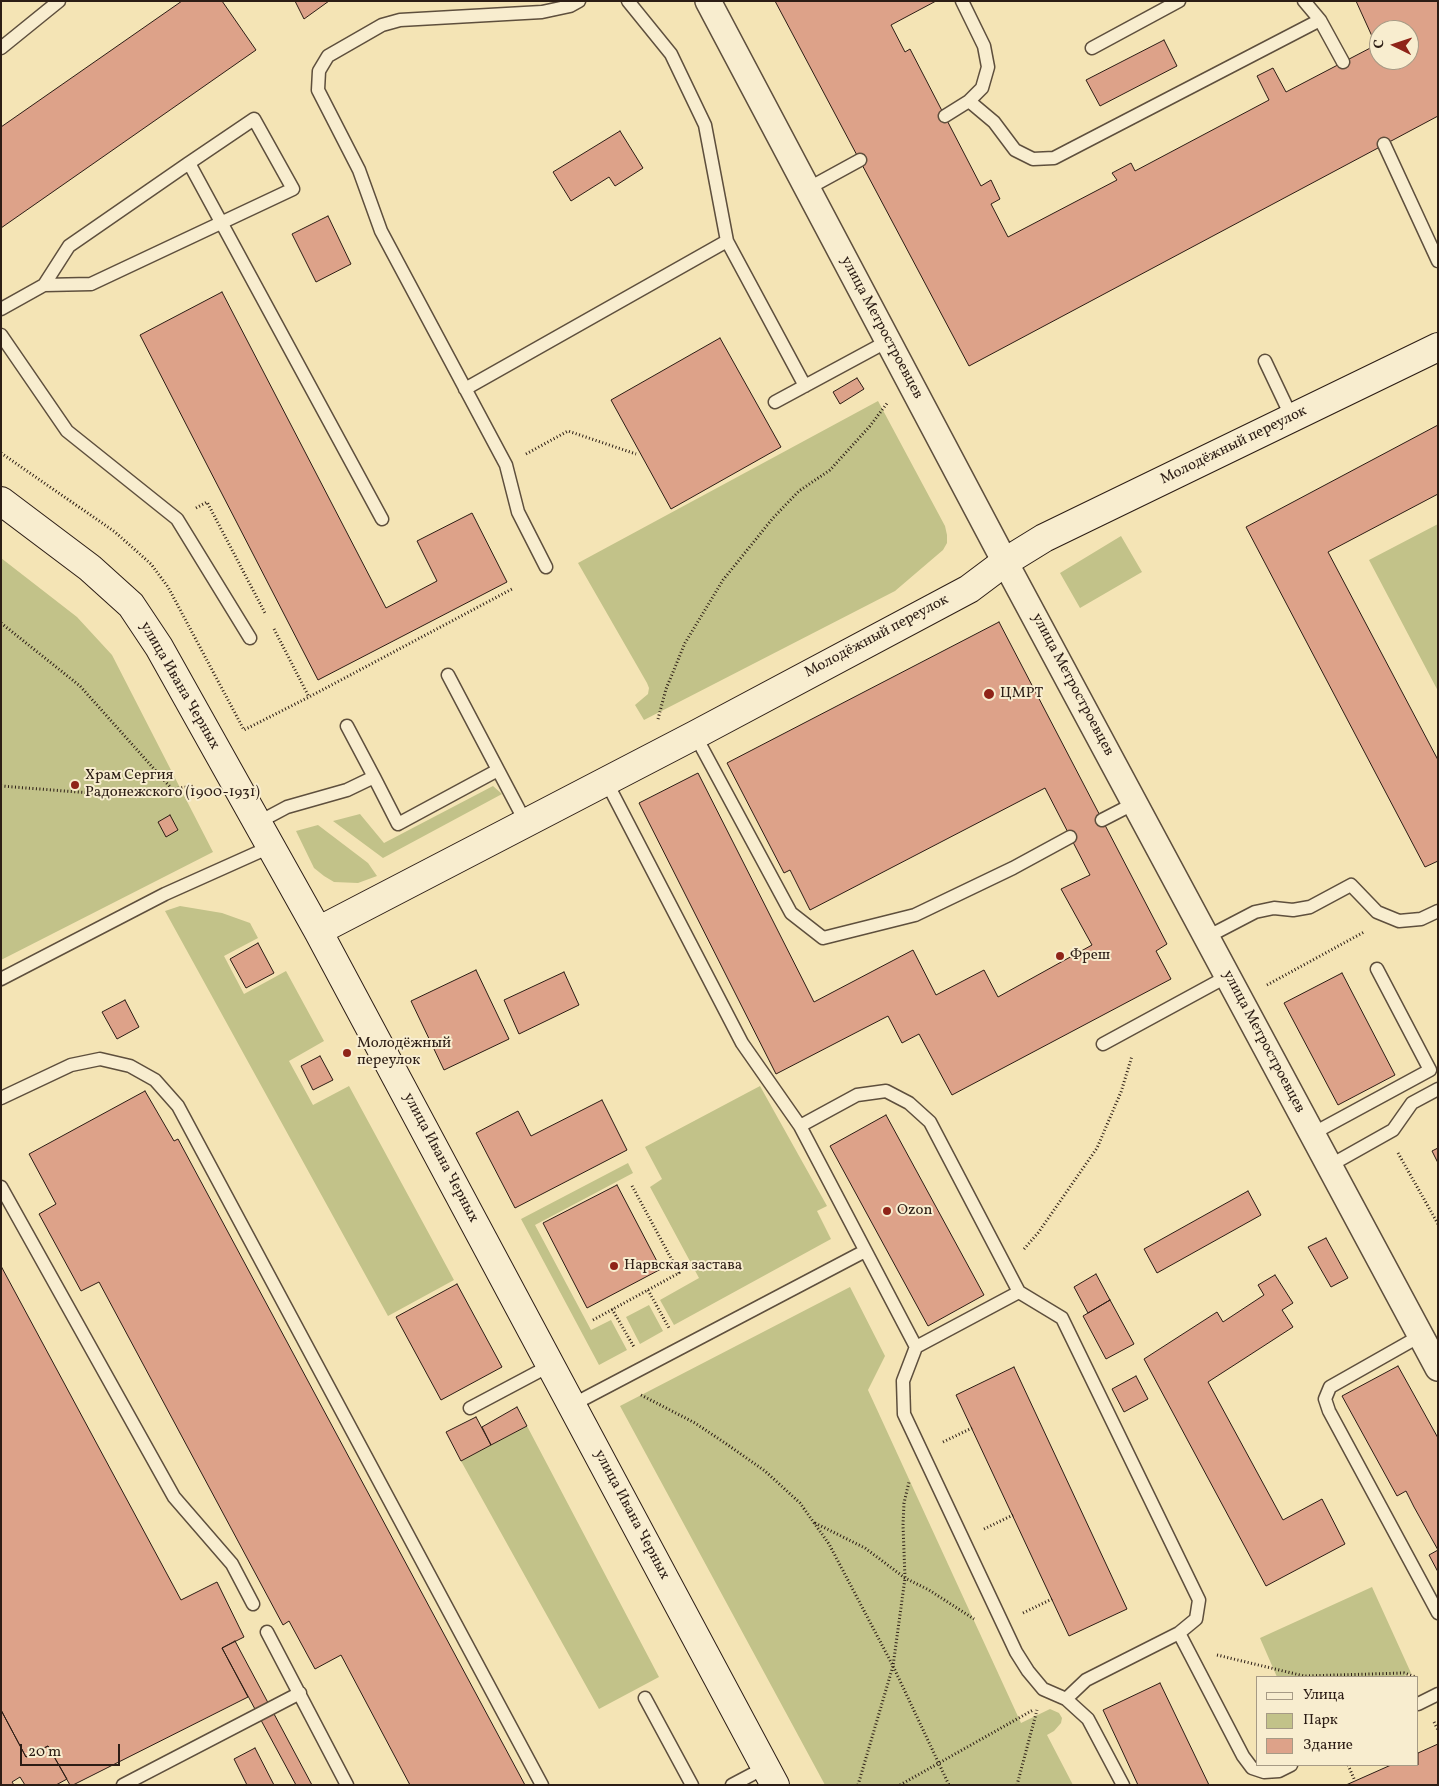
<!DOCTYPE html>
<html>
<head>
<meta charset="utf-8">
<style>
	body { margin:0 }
	#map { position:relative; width:1439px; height:1786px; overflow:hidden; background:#f4e4b5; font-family:Vollkorn,serif }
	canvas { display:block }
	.frame { position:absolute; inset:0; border:2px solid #2c1d15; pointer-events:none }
	.legend { position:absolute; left:1256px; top:1676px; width:162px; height:90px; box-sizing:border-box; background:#f8edcf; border:1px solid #a69a85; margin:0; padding:6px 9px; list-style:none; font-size:15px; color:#2c1d15 }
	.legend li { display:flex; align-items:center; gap:10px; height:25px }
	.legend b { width:25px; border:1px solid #a69a85 }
	.north { position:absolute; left:1369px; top:20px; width:50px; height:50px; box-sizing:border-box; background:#f8edcf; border:1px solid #a69a85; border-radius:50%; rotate:274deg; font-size:14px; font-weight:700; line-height:20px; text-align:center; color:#2c1d15 }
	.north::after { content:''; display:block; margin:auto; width:18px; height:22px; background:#8f2418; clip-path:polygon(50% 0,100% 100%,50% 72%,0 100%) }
	.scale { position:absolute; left:20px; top:1744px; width:100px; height:22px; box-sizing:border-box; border:2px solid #2c1d15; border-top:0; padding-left:6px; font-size:15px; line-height:18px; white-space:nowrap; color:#2c1d15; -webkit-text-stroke:4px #f8edcf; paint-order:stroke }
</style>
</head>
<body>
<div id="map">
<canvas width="1439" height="1786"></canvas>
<div class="frame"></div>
<ul class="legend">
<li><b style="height:6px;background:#f8edcf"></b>Улица</li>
<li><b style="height:14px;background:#c2c289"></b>Парк</li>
<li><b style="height:14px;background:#dda289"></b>Здание</li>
</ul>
<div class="north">С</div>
<div class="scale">20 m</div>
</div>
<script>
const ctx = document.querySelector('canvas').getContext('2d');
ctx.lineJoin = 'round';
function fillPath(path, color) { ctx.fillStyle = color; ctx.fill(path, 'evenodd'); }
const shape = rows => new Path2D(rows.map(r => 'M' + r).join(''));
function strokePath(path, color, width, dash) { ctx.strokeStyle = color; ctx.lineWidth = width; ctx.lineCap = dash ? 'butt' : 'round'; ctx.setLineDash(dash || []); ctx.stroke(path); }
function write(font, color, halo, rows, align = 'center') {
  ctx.font = font + ' Vollkorn,serif'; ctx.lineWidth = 4; ctx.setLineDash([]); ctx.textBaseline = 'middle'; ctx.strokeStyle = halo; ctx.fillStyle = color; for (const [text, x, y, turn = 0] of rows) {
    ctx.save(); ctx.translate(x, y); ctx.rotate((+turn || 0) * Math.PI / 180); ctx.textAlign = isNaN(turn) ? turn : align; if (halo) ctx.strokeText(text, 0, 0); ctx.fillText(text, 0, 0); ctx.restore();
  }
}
const green = shape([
	[878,401,945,526,947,535,947,543,943,550,895,591,644,720,635,705,648,694,649,688,647,683,578,563],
	[1438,524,1438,691,1369,560],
	[1121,536,1142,572,1080,608,1060,573],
	[1,558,77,617,112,655,213,852,1,960],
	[493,786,502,794,383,858,333,821,360,814,384,843],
	[318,825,368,863,377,876,358,883,334,882,324,876,314,868,296,831],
	[180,906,222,913,250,923,258,938,224,956,244,994,286,971,324,1041,289,1061,313,1105,349,1086,454,1280,388,1316,165,911],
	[760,1086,827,1206,817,1211,831,1239,674,1325,660,1300,699,1278,650,1187,662,1179,645,1147],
	[628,1163,633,1173,535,1225,591,1330,611,1320,627,1350,599,1365,521,1219],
	[850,1287,885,1356,868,1390,1021,1723,1050,1709,1059,1713,1062,1718,1061,1723,1054,1731,1047,1735,1073,1785,825,1785,620,1406],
	[649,1305,663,1331,640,1344,626,1317],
	[527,1426,659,1677,599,1709,461,1461],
	[1372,1587,1411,1673,1402,1677,1277,1677,1260,1638]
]);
const building = shape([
	[182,1,222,1,256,50,1,228,1,127,182,1],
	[295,1,329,1,304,19,295,1],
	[775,1,936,1,891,25,905,52,910,49,981,186,991,180,1000,199,991,204,1008,237,1117,180,1112,173,1131,163,1135,171,1269,100,1257,76,1273,68,1286,92,1376,45,1356,1,1438,1,1438,116,969,366,775,1],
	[1379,30,1409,30,1409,60,1379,60,1379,30],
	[1164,40,1177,66,1100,106,1086,80,1164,40],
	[620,131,643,168,615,186,609,177,571,201,553,172,620,131],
	[328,216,351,264,316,282,292,234,328,216],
	[222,292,386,608,437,581,417,541,472,513,507,582,318,680,140,335,222,292],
	[720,338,781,447,671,509,611,400,720,338],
	[857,378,864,389,840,404,833,392,857,378],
	[1438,425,1438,494,1328,552,1438,760,1438,861,1425,867,1246,527,1438,425],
	[999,622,1167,944,1156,951,1171,979,952,1095,919,1034,902,1043,888,1016,776,1074,639,803,698,773,814,1002,913,950,936,995,984,970,998,997,1092,945,1061,889,1090,875,1045,788,810,910,790,870,784,873,727,763,999,622],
	[170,815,178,830,166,837,158,822,170,815],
	[258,943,274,973,246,988,230,959,258,943],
	[476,970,509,1039,444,1070,411,1001,476,970],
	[564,972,579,1005,519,1034,504,1000,564,972],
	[1342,973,1395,1075,1338,1105,1284,1003,1342,973],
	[125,1000,139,1027,117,1039,102,1012,125,1000],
	[320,1056,333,1080,313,1090,301,1066,320,1056],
	[145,1091,174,1141,178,1139,525,1785,410,1785,341,1655,315,1669,289,1621,283,1625,99,1282,81,1291,39,1214,56,1204,29,1154,145,1091],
	[602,1100,627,1150,515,1208,476,1133,518,1111,531,1136,602,1100],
	[886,1115,984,1295,928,1326,830,1146,886,1115],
	[1438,1148,1438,1163,1432,1151,1438,1148],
	[617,1185,661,1269,587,1308,543,1223,617,1185],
	[1248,1191,1261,1215,1157,1273,1144,1249,1248,1191],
	[1326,1238,1348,1278,1331,1287,1308,1247,1326,1238],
	[1,1266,181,1600,217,1582,244,1637,222,1648,248,1697,73,1785,70,1785,48,1746,26,1757,1,1710,1,1266],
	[1096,1274,1110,1300,1088,1313,1074,1287,1096,1274],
	[1275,1275,1293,1303,1282,1310,1293,1327,1208,1382,1283,1520,1322,1499,1345,1544,1266,1586,1144,1359,1217,1312,1223,1322,1264,1295,1258,1285,1275,1275],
	[457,1284,502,1367,441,1400,396,1317,457,1284],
	[1110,1300,1134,1344,1106,1359,1083,1316,1110,1300],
	[1398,1366,1438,1438,1438,1572,1429,1555,1438,1550,1414,1507,1406,1491,1397,1496,1342,1396,1398,1366],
	[1014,1367,1127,1609,1069,1636,956,1395,1014,1367],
	[1136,1376,1148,1399,1124,1412,1112,1389,1136,1376],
	[517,1407,527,1426,491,1445,482,1427,517,1407],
	[476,1417,491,1445,461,1461,446,1432,476,1417],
	[235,1641,312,1785,296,1785,222,1648,235,1641],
	[1160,1683,1209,1785,1138,1785,1119,1744,1103,1710,1160,1683],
	[1,1710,26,1757,48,1746,67,1779,56,1785,25,1785,20,1777,12,1782,14,1785,1,1785,1,1710],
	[1438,1744,1438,1785,1346,1785,1391,1765,1418,1765,1418,1753,1438,1744],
	[255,1748,274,1785,247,1785,234,1759,255,1748]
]);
const path = shape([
	[1,453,115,532,151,564,168,587,244,730,309,697,512,589],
	[526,454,568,431,636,454],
	[196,508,207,502,265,613],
	[1,623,80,686,172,789,195,786],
	[274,629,309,697],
	[658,719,666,689,685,643,723,580,773,518,799,491,830,470,870,426,888,402],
	[1,786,116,795,172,789],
	[1267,985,1364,932],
	[1398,1153,1438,1224],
	[1024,1249,1038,1233,1097,1148,1121,1092,1132,1056],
	[648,1290,669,1328],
	[612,1309,634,1347],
	[593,1320,679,1273,631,1184],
	[641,1395,695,1423,728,1445,765,1471,800,1503,829,1544,893,1666,949,1785],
	[943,1442,972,1428],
	[815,1523,865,1548,905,1578,929,1590,974,1619],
	[984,1529,1013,1515],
	[1023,1613,1052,1599],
	[1217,1655,1304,1676,1404,1673,1416,1677],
	[1434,1722,1438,1730],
	[1348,1765,1355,1781],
	[858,1785,893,1666,905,1578,903,1525,904,1503,909,1482],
	[900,1785,1033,1710],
	[1017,1785,1037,1710]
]);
const lane = shape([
	[628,1,671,54,705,125,727,241,805,386],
	[1304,1,1320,20,1343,62],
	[1,48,59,1],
	[1092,48,1179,1],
	[969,101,994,122,1015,150,1033,159,1054,158,1320,20],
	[945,116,969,101,982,88,988,67,984,46,962,1],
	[1384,144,1438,261],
	[807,189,860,160],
	[44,285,91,284,293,189,254,119,189,163],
	[1,309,44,285,69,246,189,163,382,519],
	[1,335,67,431,177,519,250,638],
	[1265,361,1292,418],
	[465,389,727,241],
	[775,402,888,341],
	[546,567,518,512,506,465,381,231,359,170,318,90,319,71,328,56,382,25,400,20,542,12,570,6,579,1],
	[448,675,526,823],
	[347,726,374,777],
	[695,735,791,913,823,938,915,915,1013,868,1070,837],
	[606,781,742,1043,800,1126,916,1347,903,1381,904,1414,1016,1652,1028,1671,1043,1689,1066,1699,1088,1719,1123,1785],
	[1102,820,1135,803],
	[257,823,287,807,347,790,374,777,398,824,498,770],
	[1207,937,1255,912,1274,908,1293,910,1310,907,1351,885,1377,912,1399,921,1421,919,1438,911],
	[1,979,165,894,270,847],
	[1103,1044,1228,976],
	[1,1098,71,1065,100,1059,130,1066,155,1080,178,1106,542,1785],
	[800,1126,857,1095,886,1091,909,1103,930,1122,1019,1292],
	[1312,1134,1430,1070,1377,969],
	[1329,1166,1393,1130,1412,1103,1438,1089],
	[1,1187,174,1497,232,1564,253,1604],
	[1420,1336,1330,1387,1325,1399,1329,1411,1438,1613],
	[916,1347,1019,1292,1062,1318,1199,1600,1196,1619,1179,1633,1086,1680,1066,1699],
	[572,1405,865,1251],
	[470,1408,551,1365],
	[267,1632,347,1785],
	[1179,1633,1243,1756,1252,1768,1264,1772,1279,1771,1291,1765],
	[645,1698,692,1785],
	[1418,1704,1438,1694],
	[123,1785,300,1693],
	[732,1785,766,1767]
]);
const street = shape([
	[708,1,1005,562,1438,1368]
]);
const secondary = shape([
	[1,501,90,568,131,605,159,647,318,931,775,1785],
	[318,931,695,735,969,589,1005,562,1044,538,1438,347]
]);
const markers = [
	[989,694,6,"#8f2418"],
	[75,785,5,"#8f2418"],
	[1060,956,5,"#8f2418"],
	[347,1053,5,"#8f2418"],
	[887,1211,5,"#8f2418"],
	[614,1266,5,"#8f2418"]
];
const streetNames = [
	["улица Метростроевцев",881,328,62],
	["Молодёжный переулок",1234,446,-26],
	["Молодёжный переулок",877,637,-28],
	["улица Метростроевцев",1072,685,62],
	["улица Ивана Черных",179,686,60],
	["улица Метростроевцев",1263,1042,62],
	["улица Ивана Черных",440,1158,62],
	["улица Ивана Черных",631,1515,62]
];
const poiNames = [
	["ЦМРТ",1000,694],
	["Храм Сергия",85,776],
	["Радонежского (1900-1931)",85,793],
	["Фреш",1070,956],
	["Молодёжный",357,1044],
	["переулок",357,1061],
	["Ozon",897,1211],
	["Нарвская застава",624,1266]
];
fillPath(green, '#c2c289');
fillPath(building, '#dda289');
strokePath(building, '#2c1d15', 1);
strokePath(lane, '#5e4f3d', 15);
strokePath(street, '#5e4f3d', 28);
strokePath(secondary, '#2c1d15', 30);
strokePath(path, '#2c1d15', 3, [1, 2.5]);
strokePath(lane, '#f8edcf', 12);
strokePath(street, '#f8edcf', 25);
strokePath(secondary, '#f8edcf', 28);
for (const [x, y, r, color] of markers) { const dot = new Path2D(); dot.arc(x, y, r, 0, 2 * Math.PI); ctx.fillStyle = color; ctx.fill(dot); strokePath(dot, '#f8edcf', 2); }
write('15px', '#2c1d15', '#f8edcf', streetNames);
write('15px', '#2c1d15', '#f8edcf', poiNames, 'left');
</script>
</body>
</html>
